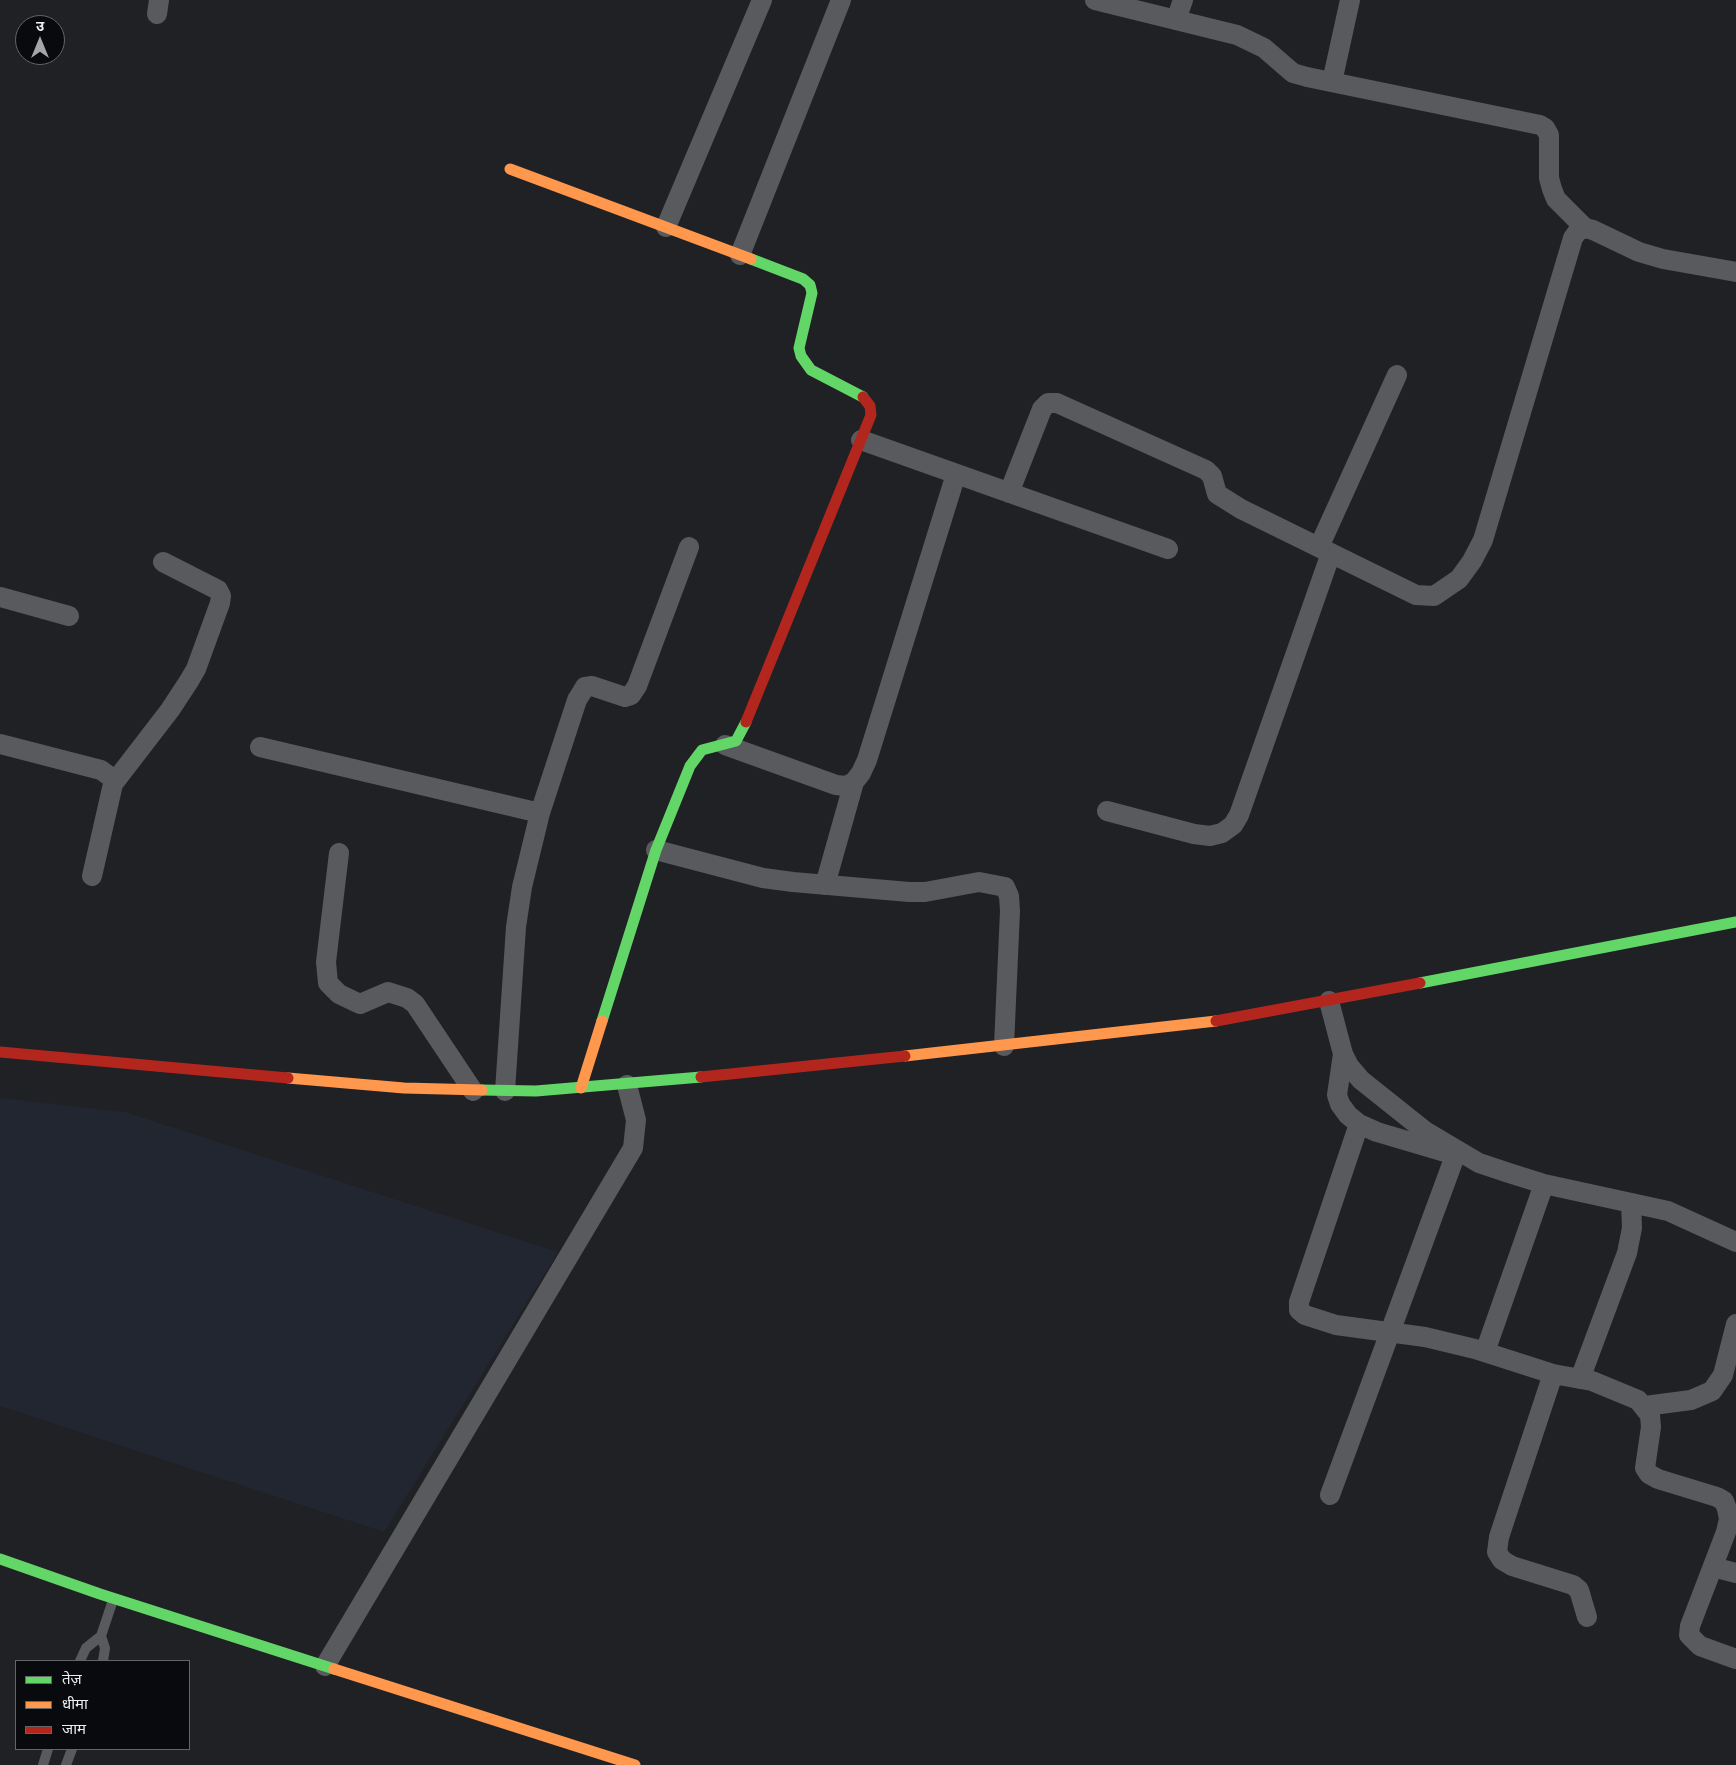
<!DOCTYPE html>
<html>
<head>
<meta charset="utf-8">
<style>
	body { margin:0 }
	#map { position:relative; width:1736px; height:1765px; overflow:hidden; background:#202124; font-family:"IBM Plex Sans","Noto Sans Devanagari",sans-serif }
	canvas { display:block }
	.legend { position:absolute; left:15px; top:1660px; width:175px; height:90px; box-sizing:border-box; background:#090a0d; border:1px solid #636568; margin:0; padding:6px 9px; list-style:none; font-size:15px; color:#ebedf1 }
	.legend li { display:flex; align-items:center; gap:10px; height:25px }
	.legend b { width:25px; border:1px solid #636568 }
	.north { position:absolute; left:15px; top:15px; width:50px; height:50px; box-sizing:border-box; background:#090a0d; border:1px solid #636568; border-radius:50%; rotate:0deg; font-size:14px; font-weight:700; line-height:20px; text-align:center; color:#ebedf1 }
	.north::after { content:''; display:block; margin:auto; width:18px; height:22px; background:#a4a6a9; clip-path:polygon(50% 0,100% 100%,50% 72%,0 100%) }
</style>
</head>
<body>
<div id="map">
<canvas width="1736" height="1765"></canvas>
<ul class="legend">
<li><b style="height:6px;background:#63d668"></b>तेज़</li>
<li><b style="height:6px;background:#ff974d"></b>धीमा</li>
<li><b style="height:6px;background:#b3261e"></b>जाम</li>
</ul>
<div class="north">उ</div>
</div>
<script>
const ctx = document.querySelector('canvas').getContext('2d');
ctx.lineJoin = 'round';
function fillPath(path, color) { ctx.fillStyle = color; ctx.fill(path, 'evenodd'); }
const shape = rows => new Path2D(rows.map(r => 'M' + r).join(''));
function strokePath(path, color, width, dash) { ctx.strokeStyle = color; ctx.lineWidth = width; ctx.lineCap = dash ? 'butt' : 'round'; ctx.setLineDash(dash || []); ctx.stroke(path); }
const built = shape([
	[0,1098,125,1112,558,1252,384,1532,0,1406]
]);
const lane = shape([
	[101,1636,105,1648,103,1661],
	[80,1661,86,1648,101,1636,113,1600],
	[43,1765,48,1749],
	[66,1765,72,1749]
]);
const street = shape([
	[1095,0,1237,35,1264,48,1293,73,1307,77,1540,125,1545,128,1549,135,1549,178,1552,189,1556,199,1585,228],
	[157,14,159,0],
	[1176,20,1183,0],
	[1332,82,1350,0],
	[666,227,762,0],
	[740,255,841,0],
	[861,440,1168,549],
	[1009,493,1042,409,1048,403,1057,403,1206,470,1212,476,1217,494,1241,509,1416,595,1434,596,1459,579,1472,561,1483,540,1573,238,1578,231,1585,228,1593,230,1639,252,1663,259,1736,272],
	[1319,547,1397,375],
	[0,597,69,616],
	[0,744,101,770,112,778,113,784,92,876],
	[725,745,836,785,846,786,854,782,861,773,867,760,956,474],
	[260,747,540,813],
	[113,784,170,710,189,681,196,669,220,603,221,596,218,590,163,562],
	[1107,811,1194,834,1210,836,1222,833,1233,825,1239,815,1331,553],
	[656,850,763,878,793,882,909,892,925,892,979,882,1005,887,1009,896,1010,911,1004,1046],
	[339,853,326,962,328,983,339,994,360,1004,388,992,407,998,415,1004,473,1091],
	[825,885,854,782],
	[1329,1001,1343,1054,1349,1066,1361,1080,1425,1131,1479,1163,1509,1173,1544,1184,1668,1211,1736,1242],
	[1343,1054,1337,1095,1340,1104,1348,1115,1359,1124,1377,1132,1448,1153],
	[505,1091,516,927,522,887,540,813,577,700,585,687,592,686,625,697,631,695,637,686,689,547],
	[1359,1124,1299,1302,1299,1310,1305,1315,1336,1325,1425,1337,1475,1349,1553,1374,1592,1381,1638,1400,1650,1415,1651,1427,1645,1468,1649,1474,1658,1479,1717,1497,1724,1501,1727,1509,1729,1519,1726,1532,1690,1626,1689,1635,1700,1646,1736,1659],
	[1485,1352,1544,1184],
	[1553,1374,1499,1537,1497,1552,1502,1560,1512,1566,1573,1585,1579,1590,1587,1617],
	[1580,1379,1627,1253,1632,1228,1631,1203],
	[1645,1406,1691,1400,1712,1391,1723,1375,1736,1324],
	[1330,1495,1455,1156],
	[1713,1567,1736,1573],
	[325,1666,633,1148,636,1120,627,1085]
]);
const fast = shape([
	[751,259,803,279,810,285,812,293,799,348,801,356,811,370,863,397],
	[1420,983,1736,922],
	[602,1021,656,850,690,766,702,750,736,741,746,722],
	[482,1090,536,1091,701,1077],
	[0,1559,100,1594,334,1669]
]);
const slow = shape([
	[510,169,751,259],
	[905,1056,1216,1021],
	[288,1078,404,1088,482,1090],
	[581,1088,602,1021],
	[334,1669,635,1765]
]);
const jam = shape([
	[746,722,871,415,870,406,863,397],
	[1216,1021,1420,983],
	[0,1052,288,1078],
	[701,1077,905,1056]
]);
fillPath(built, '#222630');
strokePath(lane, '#595a5d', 10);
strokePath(street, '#595a5d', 20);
strokePath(fast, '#63d668', 11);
strokePath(slow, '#ff974d', 11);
strokePath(jam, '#b3261e', 11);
</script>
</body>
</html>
